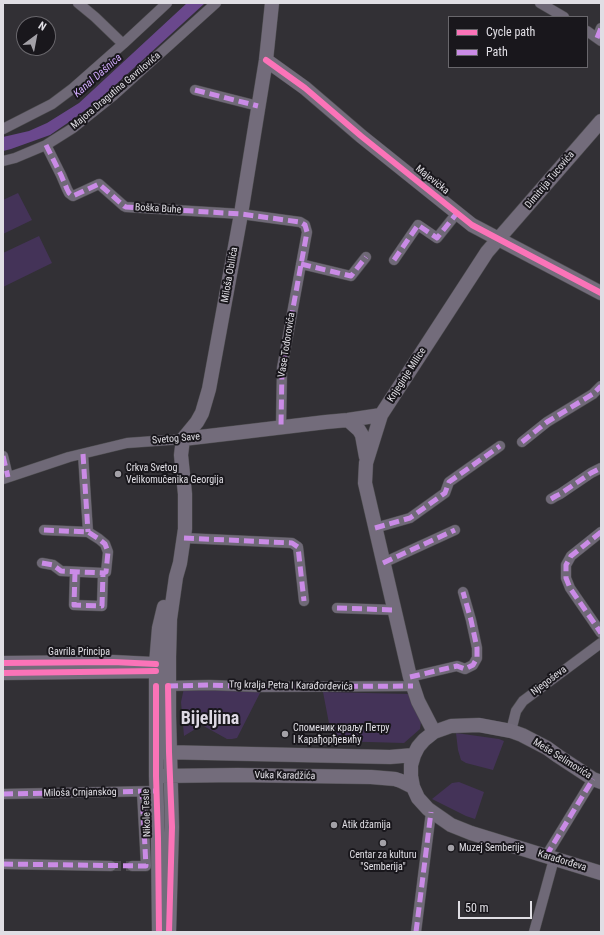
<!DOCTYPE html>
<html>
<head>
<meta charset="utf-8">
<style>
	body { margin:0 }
	#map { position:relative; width:604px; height:935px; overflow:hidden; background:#323035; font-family:"Roboto Condensed",sans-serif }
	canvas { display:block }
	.frame { position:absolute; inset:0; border:4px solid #e0dee4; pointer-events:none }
	.legend { position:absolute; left:448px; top:16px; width:140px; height:52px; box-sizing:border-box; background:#19171c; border:1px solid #69676c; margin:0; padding:5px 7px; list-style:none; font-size:12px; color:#e0dee4 }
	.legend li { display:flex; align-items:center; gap:8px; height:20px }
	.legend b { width:20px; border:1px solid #69676c }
	.north { position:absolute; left:16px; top:16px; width:40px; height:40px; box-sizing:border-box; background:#19171c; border:1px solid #69676c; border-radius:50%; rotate:32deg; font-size:11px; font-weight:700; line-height:16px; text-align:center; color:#e0dee4 }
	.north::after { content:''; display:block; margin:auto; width:14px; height:18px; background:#a3a1a7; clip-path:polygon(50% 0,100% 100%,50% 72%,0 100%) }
	.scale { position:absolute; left:458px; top:901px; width:74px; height:18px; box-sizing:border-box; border:2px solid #e0dee4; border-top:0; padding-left:5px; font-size:12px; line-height:14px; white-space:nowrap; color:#e0dee4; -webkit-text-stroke:3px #19171c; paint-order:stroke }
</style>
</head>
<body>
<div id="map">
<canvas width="604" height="935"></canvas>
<div class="frame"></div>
<ul class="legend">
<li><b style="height:5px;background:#fb73b8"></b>Cycle path</li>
<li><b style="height:5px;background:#ca8be6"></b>Path</li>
</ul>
<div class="north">N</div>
<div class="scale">50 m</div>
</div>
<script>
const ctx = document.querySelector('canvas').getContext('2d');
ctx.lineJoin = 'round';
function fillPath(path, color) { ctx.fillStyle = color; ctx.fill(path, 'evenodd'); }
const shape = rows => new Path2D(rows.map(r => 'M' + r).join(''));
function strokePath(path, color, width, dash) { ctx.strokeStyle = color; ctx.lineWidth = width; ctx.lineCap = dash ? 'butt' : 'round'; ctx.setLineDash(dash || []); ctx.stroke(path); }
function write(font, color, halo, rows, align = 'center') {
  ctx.font = font + ' "Roboto Condensed",sans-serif'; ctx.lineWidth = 4; ctx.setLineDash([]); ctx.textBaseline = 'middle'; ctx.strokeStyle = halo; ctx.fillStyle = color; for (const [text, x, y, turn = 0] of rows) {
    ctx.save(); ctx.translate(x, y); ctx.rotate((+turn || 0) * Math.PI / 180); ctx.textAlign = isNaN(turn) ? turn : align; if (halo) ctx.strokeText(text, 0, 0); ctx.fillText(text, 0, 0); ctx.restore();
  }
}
const green = shape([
	[18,193,32,220,3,234,3,200],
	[39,236,52,263,3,287,3,253],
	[184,688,261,691,237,738,232,739,227,739,202,725,184,736,181,702],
	[323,692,409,694,421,722,420,729,404,743,333,741,331,734],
	[456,733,499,739,504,741,493,770,466,763,461,760,458,750],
	[459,782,484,792,475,819,466,816,432,799,452,783]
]);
const water = shape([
	[187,3,205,3,100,99,72,120,50,135,11,149,3,151,3,137,29,131,47,123,79,103]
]);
const streetTunnel = shape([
	[111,866,132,866]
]);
const street = shape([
	[78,3,95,17,123,44],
	[540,3,564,17],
	[587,31,601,41],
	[597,38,601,28],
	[195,90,258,106],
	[3,129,52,104,72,89,123,44,167,3],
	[46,145,61,175,67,189,69,193,73,196,99,184,124,206,126,207,241,214,300,222,305,225,307,232,282,368,281,427],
	[3,161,15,158,46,145,73,128,114,95,216,3],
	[394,260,418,225,437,238,457,213],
	[301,264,351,276,366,257],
	[522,442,547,422,593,394,601,386],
	[83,454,88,532],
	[3,456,8,477],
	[3,479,69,457,127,443,183,439],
	[551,499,556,496,560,494,591,473,601,468],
	[375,528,410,518,445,493,449,482,500,446],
	[601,532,571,556,566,565,566,578,570,588,601,633],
	[184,538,292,543,298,547,304,601],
	[42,563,53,565,61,571,103,573,106,572,108,552,105,544,99,539,88,532,44,530],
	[383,563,455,530],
	[75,572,74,605,102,606,103,573],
	[337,608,395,610],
	[410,677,457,666,465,669,473,665,477,658,477,648,471,620,463,592],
	[168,686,209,685,260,687,413,686],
	[511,731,516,711,523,701,601,643],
	[3,794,156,791],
	[546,856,593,779],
	[5,864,111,866],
	[132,866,146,866,142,792],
	[416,932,431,812],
	[534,932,554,859]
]);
const secondary = shape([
	[266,60,305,88,361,136,472,225,601,293],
	[348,420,359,430,362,435,366,457],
	[183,439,197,422,202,413,209,389,241,214,266,60,272,3],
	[183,439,234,433,326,422,348,420,381,415],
	[3,663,113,662,153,664],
	[3,673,156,671,162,666],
	[434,732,418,701,410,677,365,483,366,463,381,415,422,352,487,252,601,121],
	[160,752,390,757,414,755],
	[161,776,238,775,371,777,395,779,401,781,413,787],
	[601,782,593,779,558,756,547,748,522,735,511,731,479,725,451,726,434,732,424,740,418,747,414,755,411,765,411,776,413,787,418,798,428,809,451,825,471,833,601,873],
	[159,932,158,838,156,776,156,664,159,628,164,607],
	[169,932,172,827,169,716,169,657,170,619,176,577,180,563,185,529,185,494,181,455,183,439]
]);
const quiet = shape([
	[597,38,601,28],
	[195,90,258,106],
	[46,145,61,175,67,189,69,193,73,196,99,184,124,206,126,207,241,214,300,222,305,225,307,232,282,368,281,427],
	[394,260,418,225,437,238,457,213],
	[301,264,351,276,366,257],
	[522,442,547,422,593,394,601,386],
	[83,454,88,532],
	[3,456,8,477],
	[551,499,556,496,560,494,591,473,601,468],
	[375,528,410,518,445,493,449,482,500,446],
	[601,532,571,556,566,565,566,578,570,588,601,633],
	[184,538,292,543,298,547,304,601],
	[42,563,53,565,61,571,103,573,106,572,108,552,105,544,99,539,88,532,44,530],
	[383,563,455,530],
	[75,572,74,605,102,606,103,573],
	[337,608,395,610],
	[410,677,457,666,465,669,473,665,477,658,477,648,471,620,463,592],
	[168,686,209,685,260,687,413,686],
	[3,794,156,791],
	[546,856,593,779],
	[3,864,146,866,142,792],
	[416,932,431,812]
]);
const cycleway = shape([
	[266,60,305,88,361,136,472,225,601,293],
	[3,663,113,662,156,664],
	[3,673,156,671],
	[156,686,156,776,158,838,159,932],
	[168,686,169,752,172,827,169,932]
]);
const markers = [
	[118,474,4,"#a3a1a7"],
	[285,734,4,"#a3a1a7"],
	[334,825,4,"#a3a1a7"],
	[383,843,4,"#a3a1a7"],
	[451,848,4,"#a3a1a7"]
];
const streetNames = [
	["Majora Dragutina Gavrilovića",116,91,-40],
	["Majevička",432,180,39],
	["Dimitrija Tucovića",550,180,-50],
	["Boška Buhe",158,209,3],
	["Miloša Obilića",230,275,-80],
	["Vase Todorovića",287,345,-81],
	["Knjeginje Milice",407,375,-57],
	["Svetog Save",176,439,-5],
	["Gavrila Principa",79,652],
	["Njegoševa",549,681,-37],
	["Trg kralja Petra I Karađorđevića",291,686,1],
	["Meše Selimovića",562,759,32],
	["Vuka Karadžića",285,776,1],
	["Miloša Crnjanskog",80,793,-1],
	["Nikole Tesle",147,813,-92],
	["Karađorđeva",562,861,17]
];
const poiNames = [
	["Crkva Svetog",126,468],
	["Velikomučenika Georgija",126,480],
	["Споменик краљу Петру",293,728],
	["I Карађорђевићу",293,740],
	["Atik džamija",342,825],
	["Muzej Semberije",459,848],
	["Centar za kulturu",383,855,"center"],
	["\"Semberija\"",383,867,"center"]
];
const waterNames = [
	["Kanal Dašnica",98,76,-41]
];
const townNames = [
	["Bijeljina",210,719]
];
fillPath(green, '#443358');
fillPath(water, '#6a488d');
strokePath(streetTunnel, '#4c4a4f', 10, [10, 5]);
strokePath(street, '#4e4d50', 11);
strokePath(secondary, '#4e4d50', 15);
strokePath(street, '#6f6977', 10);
strokePath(secondary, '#736c7b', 14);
strokePath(quiet, '#ca8be6', 5, [10, 5]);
strokePath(cycleway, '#fb73b8', 6);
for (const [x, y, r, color] of markers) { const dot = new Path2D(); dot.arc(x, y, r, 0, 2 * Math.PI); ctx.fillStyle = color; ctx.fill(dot); strokePath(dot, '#19171c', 1.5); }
write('10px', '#e0dee4', '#19171c', streetNames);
write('10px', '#e0dee4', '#19171c', poiNames, 'left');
write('italic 11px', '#d1aafd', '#19171c', waterNames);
write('bold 18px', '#ded9e4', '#19171c', townNames);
</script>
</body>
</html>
